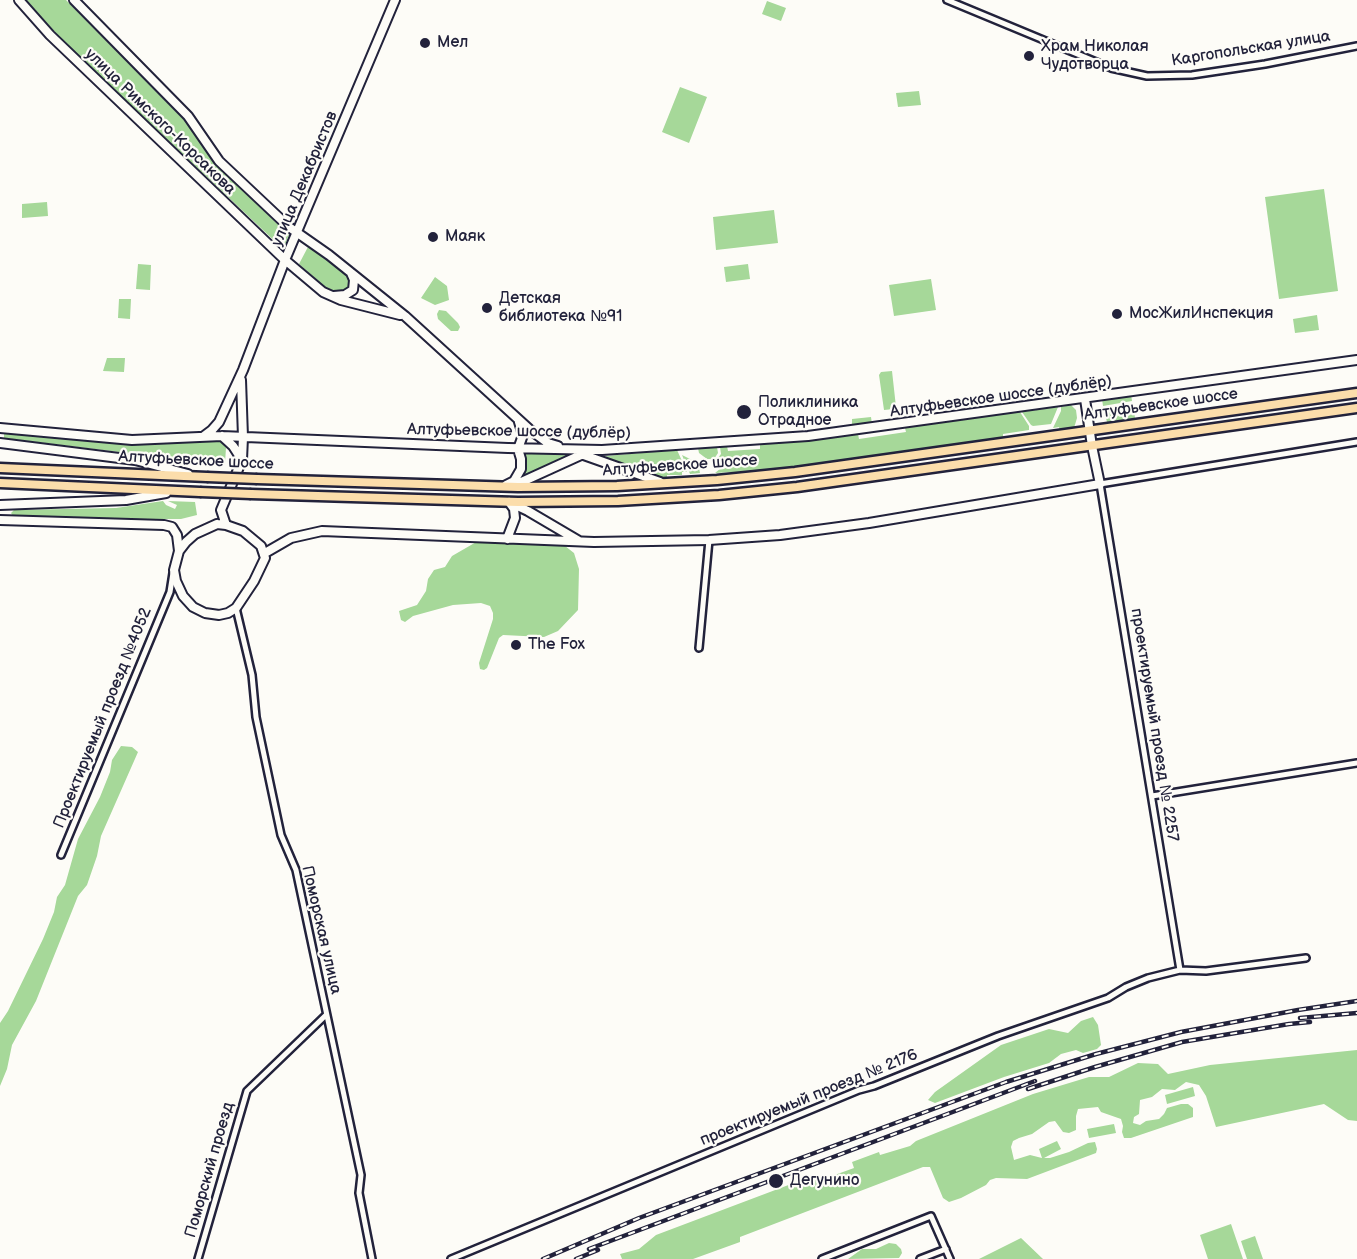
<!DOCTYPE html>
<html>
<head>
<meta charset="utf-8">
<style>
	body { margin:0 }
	canvas { display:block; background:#fdfcf7 }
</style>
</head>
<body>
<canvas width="1357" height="1259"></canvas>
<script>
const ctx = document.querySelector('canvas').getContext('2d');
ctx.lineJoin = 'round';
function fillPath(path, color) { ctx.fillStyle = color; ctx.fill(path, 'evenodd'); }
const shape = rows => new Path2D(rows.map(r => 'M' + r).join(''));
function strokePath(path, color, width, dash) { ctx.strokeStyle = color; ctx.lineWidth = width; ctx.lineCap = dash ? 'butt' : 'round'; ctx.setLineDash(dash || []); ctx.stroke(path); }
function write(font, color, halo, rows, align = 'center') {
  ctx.font = font + ' "Balsamiq Sans",sans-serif'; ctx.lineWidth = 4.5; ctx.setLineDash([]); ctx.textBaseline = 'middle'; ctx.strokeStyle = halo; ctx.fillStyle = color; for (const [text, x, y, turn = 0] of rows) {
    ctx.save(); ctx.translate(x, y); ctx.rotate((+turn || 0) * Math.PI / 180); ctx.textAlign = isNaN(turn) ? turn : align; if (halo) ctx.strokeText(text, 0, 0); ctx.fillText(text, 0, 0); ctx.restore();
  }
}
const green = shape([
	[26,0,66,0,185,121,213,162,289,235,283,249,63,41],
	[767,1,786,8,781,21,762,14],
	[680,87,707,97,689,143,662,132],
	[919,91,921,105,898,107,896,93],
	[1324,189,1338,291,1279,299,1265,197],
	[47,202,48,216,22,218,22,204],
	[774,210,778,243,716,250,713,217],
	[309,245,350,275,352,279,349,290,335,293,331,292,299,264],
	[138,264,151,265,150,290,136,289],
	[748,264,750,279,726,282,724,267],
	[435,277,447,286,449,300,435,305,421,298],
	[931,279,936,310,894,316,889,285],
	[119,299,131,299,130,319,118,318],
	[439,310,446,311,458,323,460,327,458,331,451,331,438,319,437,314],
	[1317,315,1319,330,1295,333,1293,319],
	[107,358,125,358,124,372,103,371],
	[892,371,896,407,894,409,884,410,879,375,881,372],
	[1131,394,1132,401,1103,406,1102,399],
	[1071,405,1076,410,1077,418,1074,428,1060,431,1059,427,1053,428,1061,411,1061,407],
	[1133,406,1135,418,1107,422,1104,410],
	[1058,407,1051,424,1033,426,1031,425,1022,412],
	[1020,412,1029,426,1029,430,1003,434,1003,439,790,469,734,476,733,472,715,473,721,468,720,465,715,466,714,463,721,454,720,447,727,446,728,451,760,449,760,444,858,434,859,439,906,432,905,428],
	[871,417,872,424,852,426,852,419],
	[12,432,116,443,145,444,215,440,223,443,226,448,225,463,174,464,119,452,4,438,4,433],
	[717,447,718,453,714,459,707,459,699,453,698,448],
	[677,450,687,472,682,472,682,475,667,475,667,479,654,478,609,460,605,456],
	[525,453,569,453,571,455,521,480,526,467],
	[682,455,698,463,700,473,690,474],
	[163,501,166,505,175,509,177,505,168,501,195,502,197,515,181,519,158,519,158,521,13,516,11,513,14,510,116,508],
	[478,541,565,546,574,553,579,569,578,610,558,631,544,637,503,635,499,638,487,668,484,670,480,669,479,663,493,619,493,613,490,606,481,603,453,605,413,616,405,622,401,620,399,611,417,605,426,591,428,579,434,570,445,567,452,556],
	[121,746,132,747,138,752,101,836,97,856,87,885,78,896,36,1001,12,1045,7,1069,0,1086,0,1023,8,1011,43,939,54,912,57,897,65,885,78,839,100,797,110,772,112,760],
	[1093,1017,1098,1025,1101,1045,1097,1049,1083,1053,1076,1050,1061,1054,1049,1063,1004,1077,935,1103,928,1100,935,1092,1001,1045,1049,1029,1068,1033,1081,1021],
	[1357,1050,1357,1121,1348,1120,1324,1104,1216,1127,1206,1096,1199,1085,1186,1082,1175,1090,1162,1089,1152,1097,1140,1100,1139,1114,1134,1117,1133,1123,1140,1125,1146,1121,1159,1119,1164,1114,1167,1108,1181,1104,1188,1104,1193,1108,1193,1117,1131,1138,1124,1138,1122,1132,1123,1126,1121,1119,1101,1112,1098,1107,1078,1109,1076,1116,1076,1130,1069,1133,1063,1132,1055,1121,1049,1122,1032,1134,1019,1138,1013,1141,1011,1147,1014,1160,1030,1155,1042,1158,1039,1149,1057,1141,1061,1149,1044,1158,1050,1158,1069,1152,1088,1143,1095,1142,1097,1149,1096,1153,1027,1179,996,1178,990,1180,986,1185,961,1198,949,1202,943,1198,930,1167,923,1167,740,1237,740,1242,693,1259,622,1259,620,1254,639,1249,656,1235,815,1175,818,1181,854,1168,852,1162,879,1152,880,1155,910,1146,916,1141,1033,1094,1089,1077,1109,1077,1138,1063,1158,1064,1168,1074,1210,1065],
	[1193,1087,1195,1096,1167,1104,1165,1095],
	[1114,1124,1116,1133,1089,1138,1087,1129],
	[1231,1224,1243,1259,1208,1259,1200,1235],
	[1255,1236,1263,1259,1247,1259,1241,1241],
	[1021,1238,1043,1259,979,1259],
	[889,1243,896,1244,901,1249,902,1253,899,1258,848,1259,862,1249,876,1249]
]);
const street = shape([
	[947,0,1111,68,1147,76,1192,75,1265,64,1357,46],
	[236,608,252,675,256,717,281,835,296,870,361,1175,359,1193,372,1259],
	[699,648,709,540],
	[1152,796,1357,763],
	[61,855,170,592,173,573],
	[1180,970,1100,484,1357,442],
	[198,1259,247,1091,326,1015],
	[451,1259,859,1090,874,1086,998,1036,1108,998,1126,987,1148,978,1180,970,1206,971,1306,958],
	[822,1259,931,1216,950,1259],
	[920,1259,946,1249]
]);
const secondary = shape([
	[19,0,50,35,285,260,323,292,341,300,400,315],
	[74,0,188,116,219,161,289,227,329,255,405,316,529,429,548,443,558,446],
	[334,296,345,295,353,290,354,280,351,273],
	[0,428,132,440,222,436,508,448,602,450,808,436,1357,360],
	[204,436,212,430,219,422,243,370,285,260,395,0],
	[222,436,233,446,242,460],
	[0,443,135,460,188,474],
	[578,453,660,482],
	[506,485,514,481,521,469,521,459,518,449,523,435,519,422],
	[515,485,583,454],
	[511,503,528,511,579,541],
	[0,505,126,500,166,493],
	[0,520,164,525,172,527,177,535,179,551],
	[217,524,226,525,243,531,261,546,265,558,254,581,236,608,228,613,219,615,205,613,193,607,183,596,176,581,174,570,179,551,186,542,195,534,217,524],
	[226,525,221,510,242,460,243,437,241,380],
	[507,539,515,518,514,509,509,502],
	[265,553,291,538,322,531,594,542,709,540,780,535,869,523,1100,484,1092,446,1085,399]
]);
const primary = shape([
	[0,468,207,477],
	[257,479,518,487,617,486,717,480,795,472,1357,393],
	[0,483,200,492],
	[251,494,518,502,618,501,719,495,797,487,1357,408]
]);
const rail = shape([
	[1300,1018,1357,1013],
	[1028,1089,1095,1067,1182,1042,1289,1024,1310,1022],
	[589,1249,1035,1081],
	[543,1259,639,1218,1006,1082,1096,1054,1181,1032,1298,1010,1357,1001],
	[576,1259,598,1250]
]);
const primaryBridge = shape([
	[207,477,257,479],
	[200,492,251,494]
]);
const markers = [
	[425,43,6,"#22223b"],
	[1029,56,6,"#22223b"],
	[433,237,6,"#22223b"],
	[487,308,6,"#22223b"],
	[1117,314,6,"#22223b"],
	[744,412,8,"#22223b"],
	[516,645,6,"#22223b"],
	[776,1181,8,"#22223b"]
];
const poiNames = [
	["Мел",437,43],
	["Храм Николая",1041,47],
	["Чудотворца",1041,65],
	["Маяк",445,237],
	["Детская",499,299],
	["библиотека №91",499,317],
	["МосЖилИнспекция",1129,314],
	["Поликлиника",758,403],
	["Отрадное",758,421],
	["The Fox",528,645],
	["Дегунино",790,1181]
];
const streetNames = [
	["Каргопольская улица",1251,49,-9],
	["улица Римского-Корсакова",160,122,44],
	["улица Декабристов",305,179,-67],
	["Алтуфьевское шоссе (дублёр)",1001,397,-8],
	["Алтуфьевское шоссе",1161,405,-8],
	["Алтуфьевское шоссе (дублёр)",519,432,1],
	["Алтуфьевское шоссе",196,461,3],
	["Алтуфьевское шоссе",680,466,-4],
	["Проектируемый проезд №4052",103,718,-68],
	["проектируемый проезд № 2257",1154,725,81],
	["Поморская улица",321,930,77],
	["проектируемый проезд № 2176",809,1098,-22],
	["Поморский проезд",210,1170,-74]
];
fillPath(green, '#a6d899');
strokePath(street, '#22223b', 10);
strokePath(secondary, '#22223b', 12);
strokePath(primary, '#22223b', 13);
strokePath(street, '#fdfcf7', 5);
strokePath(secondary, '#fdfcf7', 8);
strokePath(primary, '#fbddab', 8);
strokePath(rail, '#22223b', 4.5);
strokePath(rail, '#fdfcf7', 2, [7]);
strokePath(primaryBridge, '#22223b', 13, []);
strokePath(primaryBridge, '#fbddab', 8);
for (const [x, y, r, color] of markers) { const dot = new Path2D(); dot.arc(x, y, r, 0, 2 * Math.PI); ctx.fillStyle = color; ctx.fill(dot); strokePath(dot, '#fdfcf7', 2); }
write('16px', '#22223b', '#fdfcf7', poiNames, 'left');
write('16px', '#22223b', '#fdfcf7', streetNames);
</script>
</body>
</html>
